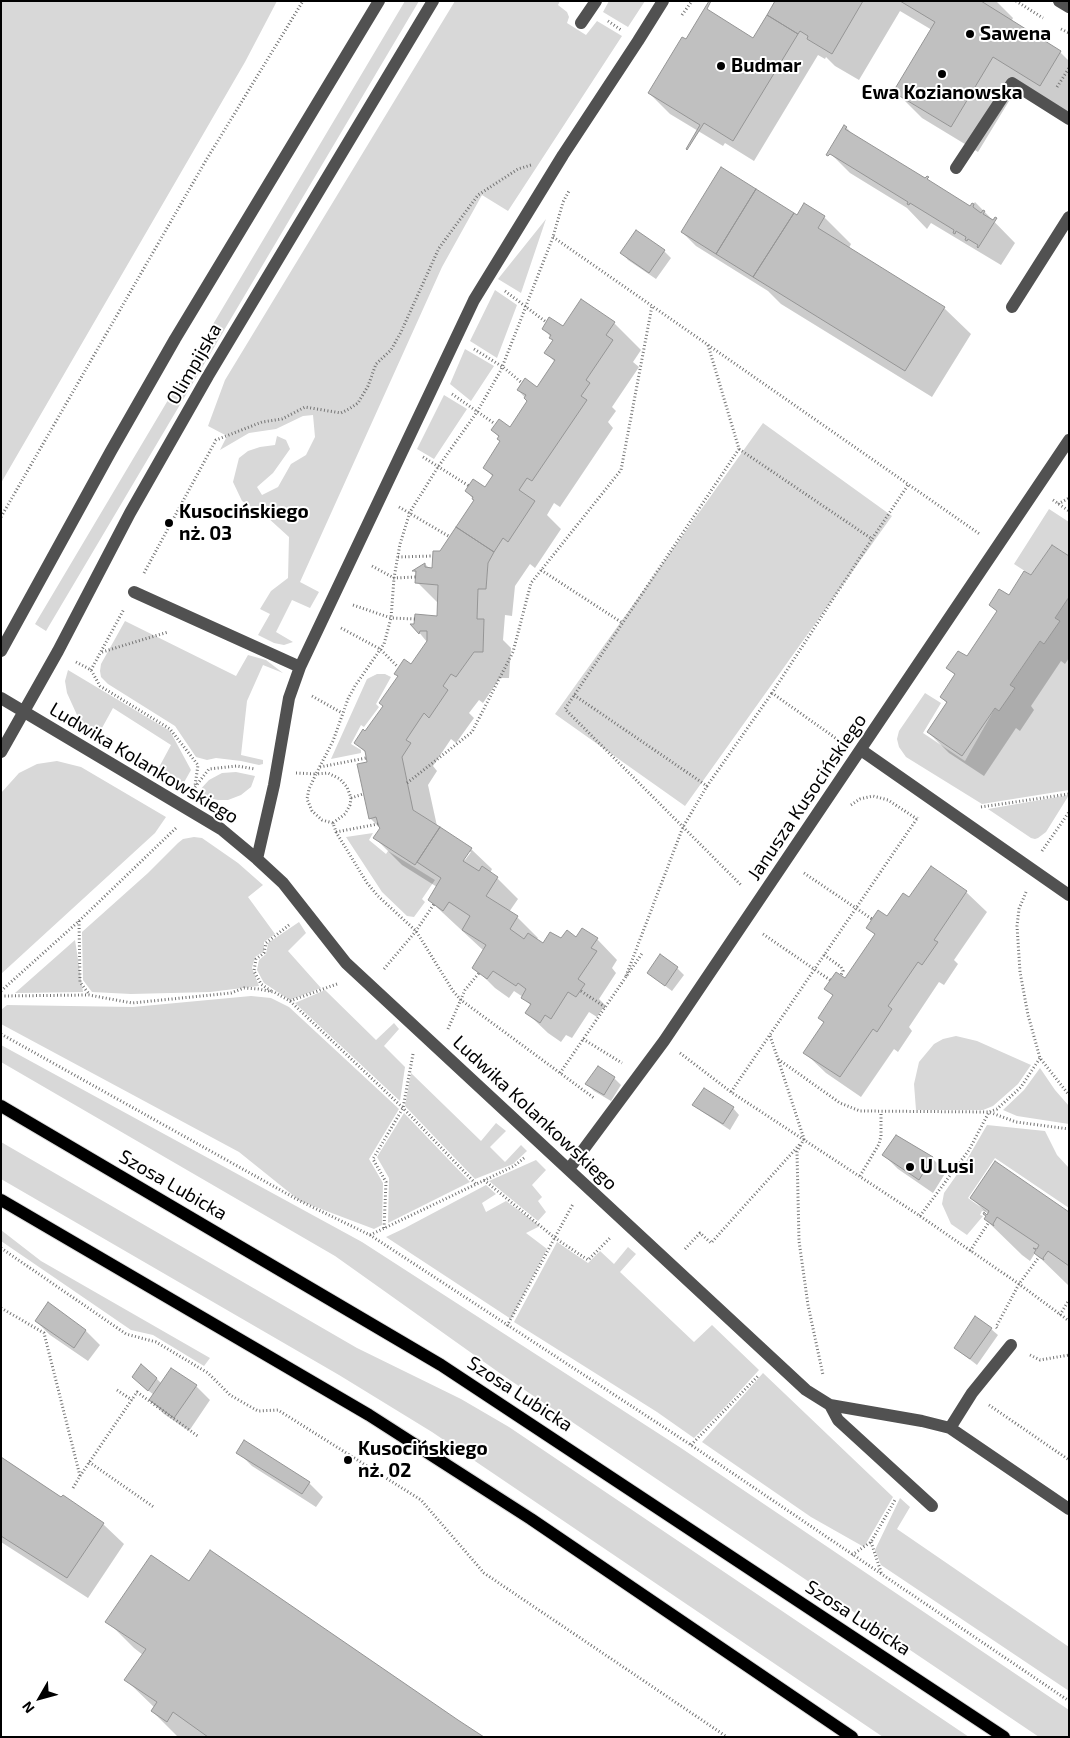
<!DOCTYPE html>
<html>
<head>
<meta charset="utf-8">
<style>
	body { margin:0 }
	#map { position:relative; width:1070px; height:1738px; overflow:hidden; background:#fff; font-family:"Exo 2",sans-serif }
	canvas { display:block }
	.frame { position:absolute; inset:0; border:2px solid #000; pointer-events:none }
	.north { position:absolute; left:15px; top:1673px; width:50px; height:50px; -webkit-text-stroke:4px #fff; paint-order:stroke; rotate:232deg; font-size:14px; font-weight:700; line-height:20px; text-align:center; color:#000 }
	.north::after { content:''; display:block; margin:auto; width:18px; height:22px; background:#000; clip-path:polygon(50% 0,100% 100%,50% 72%,0 100%) }
</style>
</head>
<body>
<div id="map">
<canvas width="1070" height="1738"></canvas>
<div class="frame"></div>
<div class="north">N</div>
</div>
<script>
const ctx = document.querySelector('canvas').getContext('2d');
ctx.lineJoin = 'round';
function fillPath(path, color) { ctx.fillStyle = color; ctx.fill(path, 'evenodd'); }
const shape = rows => new Path2D(rows.map(r => 'M' + r).join(''));
function strokePath(path, color, width, dash) { ctx.strokeStyle = color; ctx.lineWidth = width; ctx.lineCap = dash ? 'butt' : 'round'; ctx.setLineDash(dash || []); ctx.stroke(path); }
function write(font, color, halo, rows, align = 'center') {
  ctx.font = font + ' "Exo 2",sans-serif'; ctx.lineWidth = 4; ctx.setLineDash([]); ctx.textBaseline = 'middle'; ctx.strokeStyle = halo; ctx.fillStyle = color; for (const [text, x, y, turn = 0] of rows) {
    ctx.save(); ctx.translate(x, y); ctx.rotate((+turn || 0) * Math.PI / 180); ctx.textAlign = isNaN(turn) ? turn : align; if (halo) ctx.strokeText(text, 0, 0); ctx.fillText(text, 0, 0); ctx.restore();
  }
}
const green = shape([
	[1,1,277,1,245,62,1,483],
	[405,1,419,1,46,631,35,624],
	[455,1,560,1,558,5,567,12,569,17,567,23,586,35,597,21,622,36,508,211,482,195,442,267,300,582,319,592,310,608,292,600,276,632,293,642,284,645,274,643,258,635,270,614,260,609,271,591,288,578,289,537,267,517,242,501,233,482,239,458,248,451,260,447,275,445,277,436,286,440,290,449,273,473,257,487,262,495,278,487,291,464,306,455,315,437,313,415,303,416,276,429,249,433,220,450,227,436,208,426,225,380],
	[609,1,645,1,628,27,603,12],
	[546,219,521,293,498,279],
	[495,290,517,305,497,358,470,341],
	[465,349,494,366,471,401,450,384],
	[444,395,467,409,434,459,417,449],
	[763,423,892,516,685,806,555,714],
	[1049,509,1069,522,1069,556,1052,545,1031,575,1014,564],
	[1069,597,1069,790,982,804,906,757,899,747,897,739,899,731,925,693,941,703,923,733,965,761,995,708,999,711,1014,688,1010,685,1040,641,1044,644,1059,621,1055,618],
	[125,621,236,676,248,655,266,660,283,673,263,665,247,701,241,755,263,760,263,764,259,765,241,761,216,758,207,760,196,757,175,726,108,684,101,677,100,671,101,664],
	[68,670,170,731,191,770,182,786,157,771,171,745,113,708,97,737,88,729,77,715,67,693,65,681],
	[377,674,385,674,391,677,376,704,379,707,364,727,361,725,351,744,361,750,361,753,331,759,367,679],
	[57,761,81,767,166,817,155,833,1,974,1,793,19,773,37,764],
	[236,772,255,776,251,787,241,795,228,800,218,800,205,797,197,793,209,780,222,773],
	[1069,795,1046,832,1038,838,1035,839,1031,838,988,809],
	[373,833,369,840,386,854,388,851,435,880,422,899,425,902,414,917,407,916,382,892,346,837],
	[194,837,202,838,238,863,263,885,248,897,275,934,264,942,264,951,255,957,252,968,259,986,210,992,131,994,92,992,83,980,82,932,148,873,178,843,183,839],
	[299,922,306,933,288,951,321,988,290,1000,264,983,257,970,259,960,266,954,268,943],
	[75,940,83,992,15,993],
	[325,990,376,1040,394,1023,399,1029,384,1046,405,1067,400,1101,295,1003],
	[251,996,271,998,289,1007,399,1109,369,1159,383,1183,382,1225,374,1229,300,1201,239,1152,1,1024,1,1010,7,1005,133,1007],
	[956,1036,977,1041,1031,1065,1018,1084,993,1106,983,1110,916,1110,914,1084,919,1062,934,1044,943,1039],
	[1,1045,362,1242,681,1448,1069,1710,1069,1737,1039,1737,501,1374,335,1256,1,1062],
	[1040,1068,1055,1090,1069,1106,1069,1124,1017,1116,1003,1110,1024,1090],
	[411,1073,481,1141,496,1123,506,1131,490,1147,505,1162,521,1145,527,1151,513,1164,475,1179,405,1106],
	[404,1113,470,1182,388,1223,389,1178,377,1157],
	[987,1125,1045,1131,1057,1155,1069,1168,1069,1208,995,1158,968,1198,986,1211,986,1212,982,1211,980,1215,983,1216,967,1235,951,1224,942,1204,944,1193,965,1163],
	[1,1142,357,1348,461,1399,509,1427,969,1737,883,1737,432,1432,339,1375,1,1179],
	[536,1160,546,1170,532,1185,542,1197,538,1201,546,1212,538,1221,489,1181],
	[486,1185,496,1194,482,1203,486,1212,506,1201,540,1226,526,1233,547,1249,511,1319,386,1237,405,1228],
	[1,1230,41,1261,210,1358,204,1366,153,1335,131,1330,1,1241],
	[557,1242,588,1263,600,1251,614,1264,628,1247,636,1254,620,1272,694,1342,712,1325,759,1370,727,1405,694,1438,657,1412,514,1322],
	[763,1373,893,1497,864,1547,811,1517,702,1442],
	[900,1498,910,1507,897,1529,1069,1647,1069,1691,881,1565,875,1550]
]);
const shadow = shape([
	[777,1,996,1,1013,18,1011,22,1060,52,1069,61,1069,109,1067,112,1020,83,978,152,922,118,895,91,932,30,900,11,859,80,835,66,826,57,825,59,818,55,754,161,725,143,723,146,670,114,649,93,687,41,753,40],
	[846,127,854,136,971,207,975,202,1015,243,1001,265,931,223,927,229,907,208,850,173,829,152],
	[805,205,824,217,851,244,849,248,944,308,971,334,932,397,781,304,768,291,696,246,682,232,797,217],
	[664,251,671,258,656,279,628,260,622,253],
	[581,301,614,323,641,350,633,362,639,367,612,407,616,411,608,422,613,428,560,507,554,503,547,515,561,529,535,568,530,564,515,586,512,616,505,615,503,640,511,648,509,678,500,678,483,703,479,700,469,713,474,718,456,743,451,739,433,766,437,771,428,785,437,826,471,849,492,869,490,873,497,878,518,899,509,912,517,917,538,938,536,940,543,945,577,938,597,939,617,960,612,968,616,973,599,999,605,1005,597,1017,589,1012,572,1038,566,1035,561,1042,548,1033,527,1013,531,1006,523,997,514,991,509,998,495,988,474,967,484,951,429,900,437,887,402,865,375,838,381,829,370,818,367,754,356,743,365,733,384,706,399,677,395,674,411,666,427,642,413,625,438,617,439,604,417,582,417,574,414,571,425,564,430,569,433,569,441,553,475,501,466,491,485,488,493,477,484,467,501,442,499,437,492,430,510,428,528,401,518,390,538,388,555,362,546,353,554,341,543,328,563,328],
	[468,852,471,852,465,860,463,859],
	[1069,558,1069,658,1065,664,1061,661,1031,706,1034,710,1020,731,1016,728,984,776,949,753,928,732,947,703,941,697,956,676,948,668,967,658,998,612,990,605,1009,596,1032,577],
	[966,892,987,912,954,960,958,964,944,985,939,982,909,1027,912,1031,898,1052,894,1049,861,1097,826,1073,805,1053,825,1024,819,1018,834,997,826,989,845,980,875,935,868,927,887,918,909,899],
	[677,968,684,975,672,991,648,973],
	[614,1078,621,1085,611,1101,594,1091,587,1084],
	[694,1104,733,1108,739,1115,730,1130,701,1111],
	[884,1155,932,1158,946,1172,933,1193,898,1169],
	[971,1198,1069,1213,1069,1286,1035,1253,1030,1261,1022,1255,985,1219,988,1214],
	[48,1304,86,1331,100,1345,88,1361,50,1335,36,1321],
	[991,1329,998,1335,977,1365,955,1348],
	[156,1378,162,1384,196,1386,210,1400,189,1431,164,1414,150,1400,154,1395,140,1384],
	[238,1452,309,1483,323,1497,316,1507,252,1466],
	[1,1459,62,1499,103,1524,124,1544,88,1598,1,1542],
	[189,1583,482,1737,178,1737,152,1711,155,1708,126,1680,143,1655,134,1648,107,1621]
]);
const building = shape([
	[709,1,711,1,707,9,753,38,767,15,798,34,733,141,704,123,687,150,686,149,700,125,648,93,682,37,686,39,709,1],
	[775,1,863,1,832,54,807,39,808,36,800,31,798,34,767,15,775,1],
	[900,1,981,1,1061,51,1040,86,993,57,951,127,893,92,935,22,900,1],
	[844,125,847,127,845,129,925,178,927,176,929,177,927,179,970,206,972,203,974,204,973,207,981,213,983,210,985,211,983,214,993,220,995,217,997,218,978,248,977,247,978,245,968,239,967,241,965,240,966,237,956,231,955,234,953,233,954,230,910,203,909,205,907,204,908,202,830,154,828,156,826,155,844,125],
	[721,167,756,189,716,254,681,232,721,167],
	[756,189,794,213,753,277,716,254,756,189],
	[804,203,825,216,818,228,945,307,905,371,753,277,794,213,797,215,804,203],
	[636,230,665,250,649,273,620,253,636,230],
	[581,299,615,322,606,335,613,340,586,380,590,383,581,396,587,400,532,481,527,478,519,490,535,501,508,542,503,538,494,552,456,527,474,500,472,499,473,497,465,491,473,479,485,487,493,475,483,468,500,441,497,439,499,436,491,430,499,419,510,427,527,401,524,398,526,395,517,390,525,378,537,387,555,360,544,353,553,340,549,338,551,335,542,329,549,317,563,326,581,299],
	[456,527,494,552,488,563,486,589,478,589,477,619,484,619,483,652,474,652,456,677,451,674,443,686,448,690,429,718,424,713,406,740,411,743,402,757,413,810,440,827,415,865,373,838,380,828,379,827,376,817,369,819,357,764,367,762,365,751,354,743,363,729,365,731,383,706,379,703,398,676,394,674,404,659,411,664,427,641,427,631,420,631,419,634,410,624,414,624,415,614,437,616,438,585,415,583,416,571,412,571,425,563,425,567,432,568,433,551,440,551,456,527],
	[1052,545,1069,556,1069,597,1055,618,1060,621,1044,644,1040,641,1010,685,1015,688,999,711,995,708,962,756,927,732,947,702,940,697,955,674,946,668,958,651,967,656,997,611,989,605,999,589,1009,595,1024,571,1031,575,1052,545],
	[440,827,472,848,463,861,479,871,482,866,498,877,486,896,518,916,510,929,524,939,528,933,543,943,550,932,561,938,567,930,576,937,582,928,598,938,591,948,597,951,578,979,585,984,576,997,568,992,551,1019,545,1015,540,1023,525,1013,531,1004,521,998,526,989,518,983,516,986,493,971,487,979,472,968,486,945,462,930,470,916,449,902,443,911,428,900,441,878,417,862,440,827],
	[931,866,967,891,934,940,938,942,922,965,918,962,888,1006,892,1009,877,1032,873,1029,840,1077,803,1053,824,1022,818,1018,833,995,824,989,836,972,845,978,875,934,866,928,878,910,887,916,903,893,909,897,931,866],
	[660,954,678,967,665,986,647,973,660,954],
	[598,1066,615,1077,604,1095,585,1084,598,1066],
	[704,1088,734,1107,723,1124,692,1105,704,1088],
	[896,1135,933,1157,919,1180,882,1155,896,1135],
	[995,1161,1069,1212,1069,1266,1048,1251,1043,1258,1044,1260,1039,1257,1034,1253,1036,1250,1033,1248,1037,1249,1039,1245,997,1217,993,1224,994,1226,984,1219,986,1216,983,1214,984,1212,987,1215,989,1211,970,1198,995,1161],
	[48,1302,86,1330,74,1348,35,1321,48,1302],
	[975,1316,992,1328,970,1359,954,1348,975,1316],
	[141,1364,157,1378,148,1391,132,1377,141,1364],
	[171,1368,197,1385,174,1418,149,1400,171,1368],
	[244,1440,310,1482,302,1494,236,1453,244,1440],
	[1,1457,61,1497,63,1495,104,1523,67,1578,1,1536,1,1457],
	[210,1550,458,1720,484,1737,208,1737,173,1712,167,1722,151,1711,157,1702,124,1680,146,1649,105,1622,151,1555,189,1581,210,1550]
]);
const path = shape([
	[1016,1,1043,18],
	[682,15,692,1],
	[608,21,621,30],
	[1061,29,1069,33],
	[1057,87,1069,68],
	[553,237,981,535],
	[505,291,546,322],
	[708,345,739,449,565,709,742,886],
	[474,349,503,367,522,383],
	[452,394,495,424],
	[739,449,872,539,908,485],
	[423,457,469,486],
	[1053,500,1069,511],
	[1058,504,1069,498],
	[399,507,450,537],
	[1,517,205,162,303,1],
	[398,557,433,556],
	[372,566,394,578,416,577],
	[541,570,621,622],
	[144,573,216,440,262,422,282,419,305,407,341,413,349,409,358,403,368,386,376,364,391,350,401,332,439,248,478,195,518,169,531,165],
	[353,605,391,618,415,619],
	[341,628,380,649,398,667],
	[102,652,168,632],
	[76,662,91,670,100,686,170,729,198,765,195,786],
	[91,670,124,609],
	[574,695,707,786,772,693],
	[312,696,342,713],
	[841,742,772,693,872,539],
	[320,767,366,758],
	[296,773,316,774,333,741,348,699,355,686,384,644,391,618,394,578,400,544,410,512,438,467,477,412,501,370,553,237,563,202,569,191],
	[407,783,472,732,513,652,531,583,621,470,652,306],
	[195,787,209,769,237,766,255,769],
	[351,798,363,794],
	[851,805,860,799,873,796,888,800,917,819],
	[981,807,1069,794],
	[333,823,345,814,350,805,351,798,347,787,340,779,328,773,316,774,309,789,307,799,312,811,322,820,333,823,336,832,367,883,378,896,416,931,453,991,461,1000,594,1098],
	[336,832,378,824],
	[1042,851,1069,812],
	[804,873,872,919],
	[1026,892,1019,909,1017,926,1020,972,1028,1015,1040,1058,1069,1095],
	[79,921,80,982,89,994],
	[763,934,830,980],
	[824,955,841,967,843,971,841,975],
	[384,969,416,931,434,904],
	[626,976,683,827,707,786],
	[1,991,79,921,177,827],
	[271,991,261,984,254,971,256,959,264,953,266,943,289,925],
	[581,991,605,1007],
	[1,996,89,995,132,1003,231,993,244,988,258,989,274,992,290,1001,403,1108,476,1184],
	[290,1001,337,984],
	[448,1029,465,990,479,973],
	[1,1034,300,1201,370,1235,691,1445,1069,1701],
	[770,1036,778,1059,840,1103,860,1111,989,1112,1016,1122,1069,1129],
	[583,1039,622,1063],
	[680,1053,731,1092,920,1216,1019,1284,1069,1321],
	[778,1059,804,1139,797,1152,799,1241,808,1305,823,1375],
	[560,1073,643,952],
	[731,1092,918,817],
	[860,1176,879,1144,881,1136,881,1112],
	[484,1180,555,1238,588,1260,610,1238],
	[920,1216,969,1150,989,1112,997,1109,1021,1087,1040,1058],
	[384,1228,386,1182,373,1159,403,1108,413,1054],
	[370,1235,514,1166,524,1158],
	[1,1248,126,1334,156,1342,208,1373,230,1395,258,1411,278,1410,421,1500,484,1573,727,1737],
	[685,1249,700,1233,711,1243,801,1143],
	[970,1251,989,1222],
	[1,1308,44,1333,80,1476,73,1488],
	[1060,1315,1069,1300],
	[507,1326,573,1204],
	[997,1328,996,1327,1019,1284,1039,1257],
	[1030,1355,1040,1360,1069,1355],
	[117,1390,132,1400],
	[989,1405,1069,1460],
	[691,1445,759,1375],
	[89,1462,155,1508],
	[80,1476,137,1392,199,1437],
	[871,1542,882,1575],
	[852,1555,871,1542,895,1500]
]);
const minor = shape([
	[1059,1,1069,7],
	[581,23,596,1],
	[956,168,1012,83,1069,119],
	[1012,307,1069,217],
	[134,592,300,667],
	[1,651,111,451,175,339,379,1],
	[1,698,221,829,257,859,283,883,346,963,806,1390,830,1405,922,1421,950,1428,1069,1509],
	[861,750,1069,895],
	[1,752,58,651,130,513,208,376,433,1],
	[257,859,274,785,289,698,300,667,474,300,563,155,638,41,663,1],
	[569,1169,664,1041,1069,440],
	[830,1405,838,1420,932,1506],
	[950,1428,972,1393,1011,1345]
]);
const major = shape([
	[1,1106,441,1365,1004,1737],
	[1,1200,369,1415,531,1519,852,1737]
]);
const markers = [
	[970,34,5,"#000"],
	[721,66,5,"#000"],
	[942,74,5,"#000"],
	[169,523,5,"#000"],
	[910,1167,5,"#000"],
	[348,1460,5,"#000"]
];
const poiNames = [
	["Sawena",980,34],
	["Budmar",731,66],
	["Ewa Kozianowska",942,93,"center"],
	["Kusocińskiego",179,512],
	["nż. 03",179,534],
	["U Lusi",920,1167],
	["Kusocińskiego",358,1449],
	["nż. 02",358,1471]
];
const streetNames = [
	["Olimpijska",194,364,-60],
	["Ludwika Kolankowskiego",144,763,31],
	["Janusza Kusocińskiego",807,797,-56],
	["Ludwika Kolankowskiego",535,1113,43],
	["Szosa Lubicka",173,1185,30],
	["Szosa Lubicka",520,1394,33],
	["Szosa Lubicka",858,1618,33]
];
fillPath(green, '#d8d8d8');
fillPath(shadow, '#0003');
fillPath(building, '#c0c0c0');
strokePath(building, '#959595', 1);
strokePath(major, '#dbdbdb', 14);
strokePath(path, '#737373', 3, [1, 2.5]);
strokePath(minor, '#515151', 12);
strokePath(major, '#000', 12);
for (const [x, y, r, color] of markers) { const dot = new Path2D(); dot.arc(x, y, r, 0, 2 * Math.PI); ctx.fillStyle = color; ctx.fill(dot); strokePath(dot, '#fff', 2); }
write('bold 19px', '#000', '#fff', poiNames, 'left');
write('19px', '#000', '#fff', streetNames);
</script>
</body>
</html>
